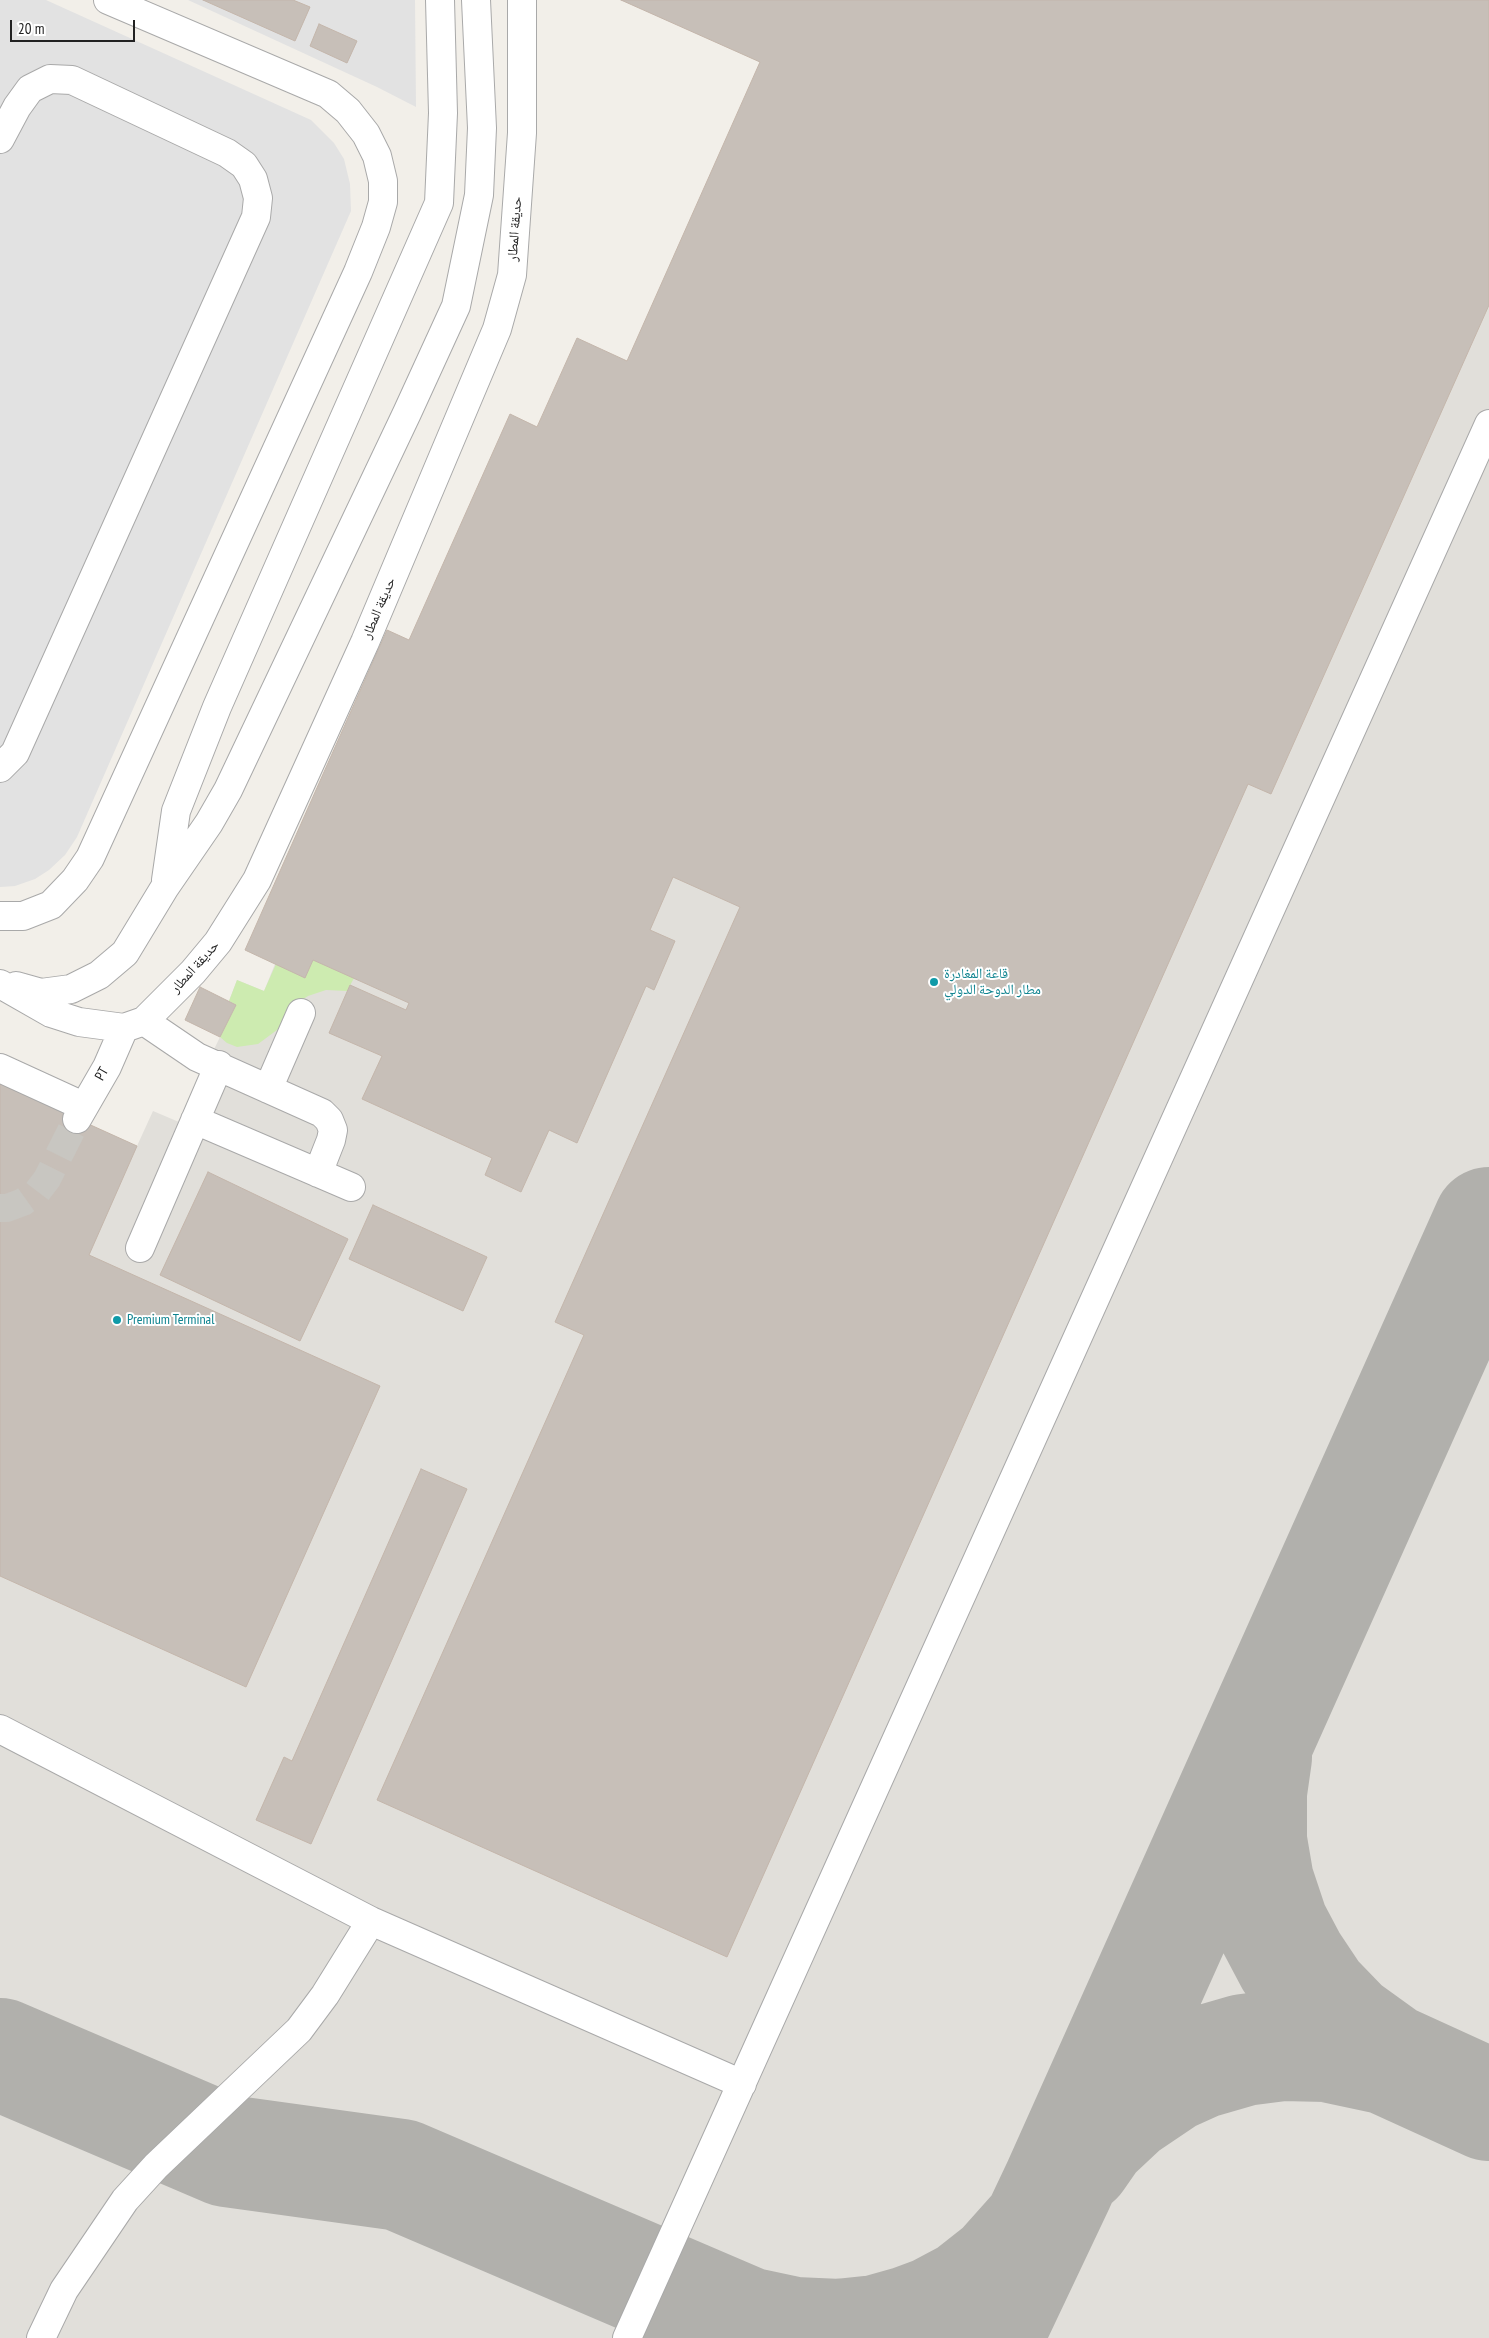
<!DOCTYPE html>
<html>
<head>
<meta charset="utf-8">
<style>
	body { margin:0 }
	#map { position:relative; width:1489px; height:2338px; overflow:hidden; background:#f2efe9; font-family:"PT Sans Narrow",sans-serif }
	canvas { display:block }
	.scale { position:absolute; left:10px; top:20px; width:125px; height:22px; box-sizing:border-box; border:2px solid #222; border-top:0; padding-left:6px; font-size:15px; line-height:18px; white-space:nowrap; color:#222; -webkit-text-stroke:4px #fff; paint-order:stroke }
</style>
</head>
<body>
<div id="map">
<canvas width="1489" height="2338"></canvas>
<div class="scale">20 m</div>
</div>
<script>
const ctx = document.querySelector('canvas').getContext('2d');
ctx.lineJoin = 'round';
function fillPath(path, color) { ctx.fillStyle = color; ctx.fill(path, 'evenodd'); }
const shape = rows => new Path2D(rows.map(r => 'M' + r).join(''));
function strokePath(path, color, width, dash) { ctx.strokeStyle = color; ctx.lineWidth = width; ctx.lineCap = dash ? 'butt' : 'round'; ctx.setLineDash(dash || []); ctx.stroke(path); }
function write(font, color, halo, rows, align = 'center') {
  ctx.font = font + ' "PT Sans Narrow","Noto Naskh Arabic",sans-serif'; ctx.lineWidth = 4; ctx.setLineDash([]); ctx.textBaseline = 'middle'; ctx.strokeStyle = halo; ctx.fillStyle = color; for (const [text, x, y, turn = 0] of rows) {
    ctx.save(); ctx.translate(x, y); ctx.rotate((+turn || 0) * Math.PI / 180); ctx.textAlign = isNaN(turn) ? turn : align; if (halo) ctx.strokeText(text, 0, 0); ctx.fillText(text, 0, 0); ctx.restore();
  }
}
const airport = shape([
	[621,0,1489,0,1489,2338,0,2338,0,1084,137,1146,153,1111,179,1122,220,1037,185,1020,200,987,229,1001,237,980,264,991,275,964,245,950,387,630,409,640,510,414,538,427,577,338,627,361,760,62]
]);
const grass = shape([
	[313,960,354,978,347,991,326,990,308,996,300,1001,277,1030,258,1044,237,1047,227,1043,220,1037,236,1005,229,1001,237,980,264,991,276,964,305,978]
]);
const parking = shape([
	[0,0,46,0,311,120,334,143,344,159,350,184,351,211,77,837,65,855,49,870,35,879,15,886,0,887],
	[188,0,415,0,416,107,377,87]
]);
const taxiway = shape([
	[1256,1757,1251,1792,1251,1841,1258,1882,1273,1927,1291,1961,1315,1997,1345,2028,1388,2059,1489,2105],
	[0,2054,227,2151,401,2175,747,2323,794,2333,839,2335,877,2331,909,2322,936,2312,968,2295,1001,2269,1034,2232],
	[1077,2159,1093,2136,1125,2106,1168,2077,1199,2063,1244,2050,1283,2045,1327,2046,1388,2059],
	[986,2338,1058,2186,1489,1223]
]);
const building = shape([
	[203,0,293,0,310,7,295,41,203,0],
	[621,0,1489,0,1489,305,1271,794,1248,784,727,1957,377,1800,584,1335,555,1322,740,907,673,877,650,930,675,941,654,990,646,986,577,1143,549,1130,521,1192,485,1175,492,1158,362,1099,382,1056,329,1033,350,985,406,1010,409,1003,313,960,305,978,245,950,387,630,409,640,510,414,537,427,577,338,627,361,760,62,621,0],
	[319,24,357,41,347,63,310,46,319,24],
	[200,987,236,1005,220,1037,185,1020,200,987],
	[0,1084,137,1146,89,1255,380,1386,246,1687,0,1576,0,1084],
	[208,1172,348,1239,300,1341,160,1275,208,1172],
	[373,1205,487,1257,463,1311,349,1259,373,1205],
	[421,1469,467,1489,311,1844,256,1820,284,1757,292,1761,421,1469]
]);
const minorTunnel = shape([
	[0,1208,7,1208,23,1202,37,1192,47,1179,77,1119]
]);
const minor = shape([
	[0,139,17,107,30,89,50,79,72,80,227,153,244,165,253,179,258,198,256,217,15,753,0,768],
	[166,880,176,811,217,707,439,203,443,113,440,0],
	[0,916,23,916,51,905,75,880,90,858,358,272,376,227,383,202,383,181,377,156,366,134,348,111,328,94,108,0],
	[0,984,51,1013,79,1022,124,1028,144,1021,193,972,218,942,257,880,365,642,497,329,512,275,522,133,522,0],
	[16,986,41,993,71,989,99,975,125,953,165,887,209,823,228,790,407,413,456,306,479,195,482,128,476,0],
	[144,1021,197,1057,322,1113,329,1120,333,1130,331,1140,318,1173],
	[0,1068,83,1106],
	[268,1089,301,1013],
	[77,1119,107,1067,124,1028],
	[195,1120,351,1187],
	[140,1248,219,1065],
	[0,1729,371,1921,742,2084],
	[41,2338,64,2290,125,2200,156,2166,299,2030,325,1995,371,1921],
	[627,2338,1489,424]
]);
const markers = [
	[934,982,5,"#0f9aa8"],
	[117,1320,5,"#0f9aa8"]
];
const streetNames = [
	["حديقة المطار",515,229,-86],
	["حديقة المطار",379,608,-67],
	["حديقة المطار",195,967,-48],
	["PT",102,1074,-60]
];
const cultureNames = [
	["قاعة المغادرة",944,974],
	["مطار الدوحة الدولي",944,990],
	["Premium Terminal",127,1320]
];
fillPath(airport, '#e1dfda');
fillPath(grass, '#cdebb0');
fillPath(parking, '#e2e2e2');
strokePath(taxiway, '#b1b0ac', 112);
fillPath(building, '#c7bfb8');
strokePath(building, '#c4b6ab', 1);
strokePath(minorTunnel, '#c8c6c1', 28, [28, 14]);
strokePath(minor, '#a9a9a9', 30);
strokePath(minor, '#fff', 28);
for (const [x, y, r, color] of markers) { const dot = new Path2D(); dot.arc(x, y, r, 0, 2 * Math.PI); ctx.fillStyle = color; ctx.fill(dot); strokePath(dot, '#fff', 2); }
write('14px', '#222', '#fff', streetNames);
write('14px', '#0d838f', '#fff', cultureNames, 'left');
</script>
</body>
</html>
